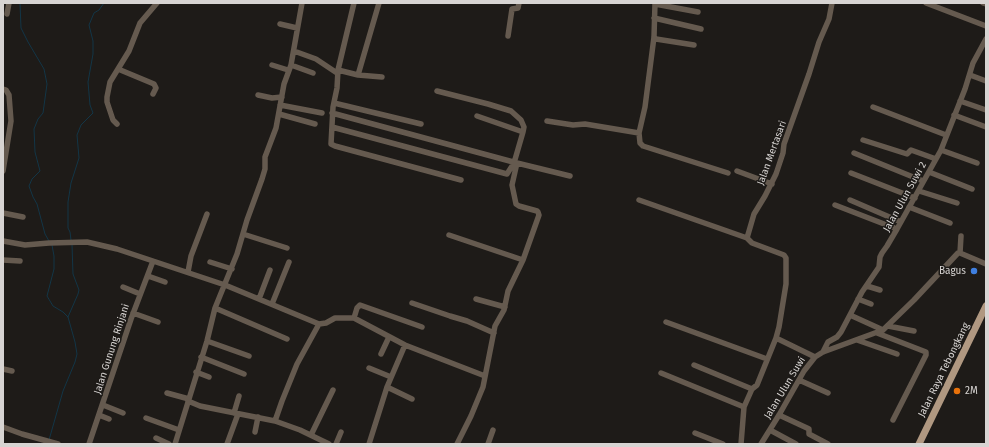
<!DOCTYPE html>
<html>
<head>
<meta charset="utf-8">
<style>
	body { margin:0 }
	#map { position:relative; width:989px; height:447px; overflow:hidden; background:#1e1b18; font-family:"Fira Sans",sans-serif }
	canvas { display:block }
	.frame { position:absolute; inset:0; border:4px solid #d7d4d2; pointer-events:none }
</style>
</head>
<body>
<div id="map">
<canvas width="989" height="447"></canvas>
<div class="frame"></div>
</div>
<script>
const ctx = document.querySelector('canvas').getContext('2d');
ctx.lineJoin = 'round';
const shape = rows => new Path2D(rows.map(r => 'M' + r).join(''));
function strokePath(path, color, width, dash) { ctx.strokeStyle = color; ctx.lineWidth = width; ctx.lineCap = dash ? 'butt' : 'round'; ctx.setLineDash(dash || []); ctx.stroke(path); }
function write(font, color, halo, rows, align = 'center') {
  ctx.font = font + ' "Fira Sans",sans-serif'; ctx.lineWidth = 3; ctx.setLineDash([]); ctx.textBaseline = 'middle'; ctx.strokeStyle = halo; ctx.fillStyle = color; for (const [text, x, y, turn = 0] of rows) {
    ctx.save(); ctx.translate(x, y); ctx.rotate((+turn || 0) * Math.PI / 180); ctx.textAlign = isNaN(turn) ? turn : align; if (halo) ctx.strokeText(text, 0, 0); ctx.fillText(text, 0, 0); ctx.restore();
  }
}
const stream = shape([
	[20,3,21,28,28,42,44,69,47,84,43,113,38,119,34,129,35,152,40,171,32,179,29,186,33,197,37,204,45,234,49,241],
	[71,240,70,232,68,228,68,202,71,183,79,158,77,135,81,125,93,113,90,105,88,82,93,54,93,41,89,25,94,13,99,10,104,3],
	[68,317,78,294,79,290,73,274,72,245],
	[49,440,63,391,75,362,77,354,75,342,68,317,63,312,53,306,47,296,54,269,54,256,52,245]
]);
const minor = shape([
	[655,3,654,37,645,107,639,133,640,143,643,146,728,173],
	[926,3,986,26],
	[983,3,986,4],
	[655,4,698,12],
	[7,14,9,3],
	[654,18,701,29],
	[280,24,297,28],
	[508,36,512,9,518,8,519,3],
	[654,37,656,39,694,45],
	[294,51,316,59,337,73],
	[272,65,288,70],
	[291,65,313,73],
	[118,69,154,84,156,88,153,94],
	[338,70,354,3],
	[358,75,379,3],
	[970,75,986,81],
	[382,77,358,75,338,70,337,88,333,107,331,144,335,146,461,180],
	[3,89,6,90,9,95,11,121,3,171],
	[437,91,488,104,511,111,521,120,524,127,523,132],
	[258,95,272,98,282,97],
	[960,101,986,110],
	[334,103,421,124],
	[280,105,322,113],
	[873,107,946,135],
	[332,113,517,163,570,176],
	[279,114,315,124],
	[954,115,986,127],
	[547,121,573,125,585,124,639,133],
	[117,124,113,120,107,102,107,97,110,82,129,51,140,23,157,3],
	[332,127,507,174,514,163,523,132,477,116],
	[863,140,907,154,911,150,936,159],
	[941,150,977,163],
	[854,153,923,181],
	[737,171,772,184],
	[929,172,972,189],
	[851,173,915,198],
	[919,191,957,203],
	[639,200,747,238,752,243,784,255,786,258,786,284,779,327,776,338,757,385,752,389,744,407,741,444],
	[850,200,901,222],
	[835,205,897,229],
	[909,207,950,223],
	[3,213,23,217],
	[243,234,287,248],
	[449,235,523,260],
	[747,238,754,214,765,196,776,174,783,153,784,144,809,74,819,42,829,19,832,3],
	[3,241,25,245,49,243,87,242,117,249,225,285,319,324,326,323,335,318,354,318,405,345,485,376],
	[960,253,986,264],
	[960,253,961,236],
	[3,260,20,261],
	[210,262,232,269],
	[188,272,191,256,207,214],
	[148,276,165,282],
	[867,286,880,290],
	[123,287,140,294],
	[259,299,270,270],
	[476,299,505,307],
	[858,299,871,304],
	[412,303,450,316,467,321,494,333],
	[272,304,289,262],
	[215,308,287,339],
	[133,313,158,322],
	[850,315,883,330],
	[354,318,357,308,360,305,422,327],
	[666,322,767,359],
	[888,326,914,331],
	[877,333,926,352,926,355,893,420],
	[776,338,815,357],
	[857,340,897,354],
	[207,341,249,356],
	[823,352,828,342,837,337,841,332,862,292,879,267,880,257,882,253,887,246,897,229,941,150,965,89,973,63,986,39],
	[381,354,389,337],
	[201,357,244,374],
	[694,365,752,389],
	[369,368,391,377],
	[3,369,12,371],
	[196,372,209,377],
	[661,373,744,407],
	[799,380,828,393],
	[387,387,412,399],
	[167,393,189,399],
	[188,401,200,406,275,421,300,430,329,444],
	[103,405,123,413],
	[234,413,239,396],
	[99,415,109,419],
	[779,415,807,428,809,429,809,434,828,444],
	[146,418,179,430],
	[275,421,282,401,297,364,319,324],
	[3,427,22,434,58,444],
	[770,430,796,444],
	[255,432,258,417],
	[695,433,723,444],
	[311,435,333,390],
	[156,438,169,444],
	[89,444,131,319,153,261],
	[175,444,207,341,215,308,237,254,247,220,262,179,265,169,265,157,276,128,284,84,291,65,302,3],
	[227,444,238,414],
	[336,444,341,432],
	[369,444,387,387,405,345],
	[457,444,471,416,483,387,495,326,504,310,508,291,523,260,539,215,538,212,537,211,519,206,516,204,512,185,517,163],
	[488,444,493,430],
	[761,444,779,415,804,371,815,357,823,352,883,330,914,300,958,253,960,253]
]);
const major = shape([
	[919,444,986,306]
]);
const markers = [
	[974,271,4,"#3f7fe0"],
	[957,391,4,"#e8710a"]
];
const streetNames = [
	["Jalan Mertasari",772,153,-70],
	["Jalan Ulun Suwi 2",905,197,-61],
	["Jalan Gunung Rinjani",112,349,-72],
	["Jalan Raya Tebongkang",944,370,-64],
	["Jalan Ulun Suwi",785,388,-59]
];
const poiNames = [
	["Bagus",966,271],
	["2M",965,391,"left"]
];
strokePath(stream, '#133647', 1);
strokePath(minor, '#655a4f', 5.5);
strokePath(major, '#b09881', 7);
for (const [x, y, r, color] of markers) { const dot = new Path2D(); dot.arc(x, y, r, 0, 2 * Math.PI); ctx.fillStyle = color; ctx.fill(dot); strokePath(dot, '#1e1b18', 1.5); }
write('10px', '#d7d4d2', '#1e1b18', streetNames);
write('10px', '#d7d4d2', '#1e1b18', poiNames, 'right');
</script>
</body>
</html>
